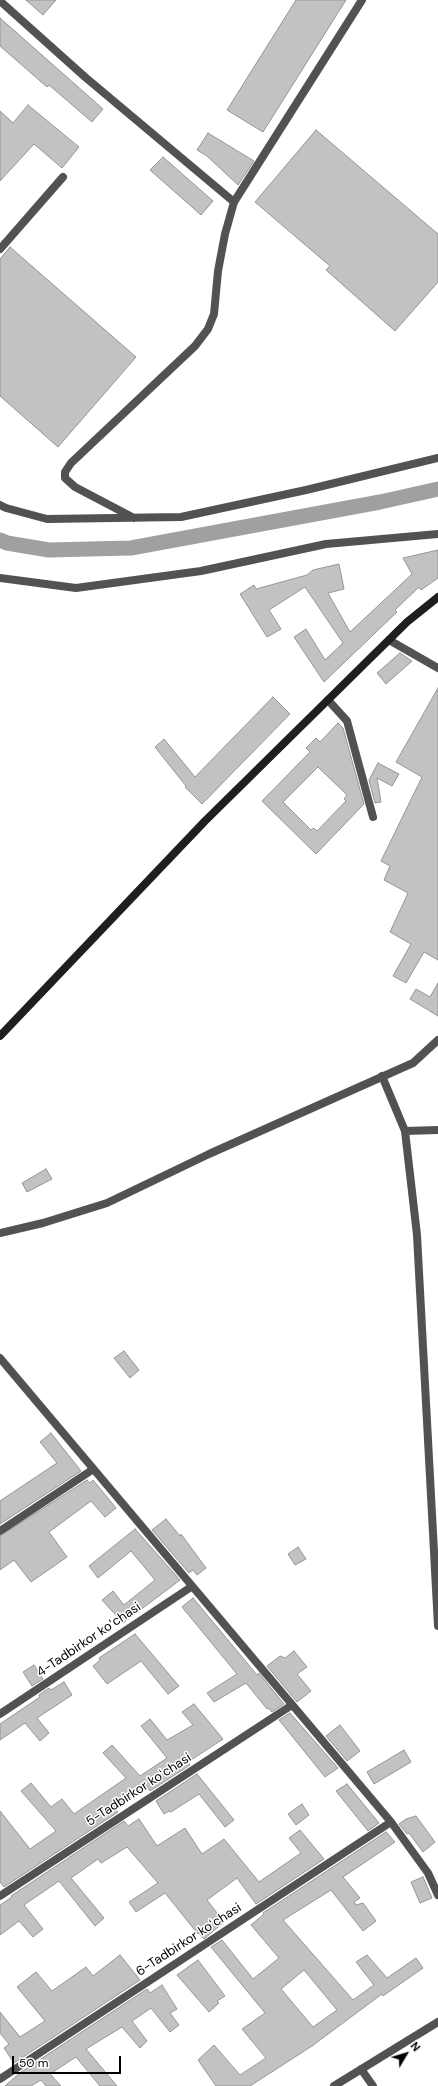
<!DOCTYPE html>
<html>
<head>
<meta charset="utf-8">
<style>
	body { margin:0 }
	#map { position:relative; width:438px; height:2086px; overflow:hidden; background:#fff; font-family:"DM Sans",sans-serif }
	canvas { display:block }
	.north { position:absolute; left:386px; top:2034px; width:40px; height:40px; -webkit-text-stroke:3px #fff; paint-order:stroke; rotate:52deg; font-size:11px; font-weight:700; line-height:16px; text-align:center; color:#000 }
	.north::after { content:''; display:block; margin:auto; width:14px; height:18px; background:#000; clip-path:polygon(50% 0,100% 100%,50% 72%,0 100%) }
	.scale { position:absolute; left:12px; top:2056px; width:109px; height:18px; box-sizing:border-box; border:2px solid #000; border-top:0; padding-left:5px; font-size:12px; line-height:14px; white-space:nowrap; color:#000; -webkit-text-stroke:3px #fff; paint-order:stroke }
</style>
</head>
<body>
<div id="map">
<canvas width="438" height="2086"></canvas>
<div class="north">N</div>
<div class="scale">50 m</div>
</div>
<script>
const ctx = document.querySelector('canvas').getContext('2d');
ctx.lineJoin = 'round';
const shape = rows => new Path2D(rows.map(r => 'M' + r).join(''));
function strokePath(path, color, width, dash) { ctx.strokeStyle = color; ctx.lineWidth = width; ctx.lineCap = dash ? 'butt' : 'round'; ctx.setLineDash(dash || []); ctx.stroke(path); }
function fillPath(path, color) { ctx.fillStyle = color; ctx.fill(path, 'evenodd'); }
function write(font, color, halo, rows, align = 'center') {
  ctx.font = font + ' "DM Sans",sans-serif'; ctx.lineWidth = 3; ctx.setLineDash([]); ctx.textBaseline = 'middle'; ctx.strokeStyle = halo; ctx.fillStyle = color; for (const [text, x, y, turn = 0] of rows) {
    ctx.save(); ctx.translate(x, y); ctx.rotate((+turn || 0) * Math.PI / 180); ctx.textAlign = isNaN(turn) ? turn : align; if (halo) ctx.strokeText(text, 0, 0); ctx.fillText(text, 0, 0); ctx.restore();
  }
}
const canal = shape([
	[0,540,7,543,49,550,131,548,380,502,438,489]
]);
const building = shape([
	[26,0,56,0,43,15,26,0],
	[296,0,346,0,263,132,227,110,296,0],
	[0,18,103,109,92,122,49,85,47,87,0,46,0,18],
	[28,105,79,147,62,168,34,144,0,181,0,111,13,123,28,105],
	[316,130,438,234,438,282,395,331,326,270,330,266,255,202,316,130],
	[208,133,254,161,238,185,207,156,197,150,208,133],
	[163,157,213,201,201,215,150,170,163,157],
	[10,247,136,357,58,447,0,396,0,259,10,247],
	[438,550,438,578,421,590,419,587,395,610,397,612,324,682,294,637,306,629,325,660,343,643,305,587,269,610,281,629,267,637,240,594,254,585,256,589,307,575,313,570,339,564,344,589,328,593,350,632,412,574,403,558,438,550],
	[400,653,412,661,386,684,377,673,400,653],
	[438,688,438,960,424,952,406,983,393,976,411,944,390,932,408,893,384,880,390,866,381,861,422,777,396,762,438,688],
	[273,697,290,714,202,804,185,787,186,786,155,747,164,739,195,777,273,697],
	[338,723,343,728,364,804,316,854,262,801,310,752,306,748,316,738,320,742,338,723],
	[318,767,347,795,344,799,346,801,317,831,314,828,311,830,283,802,318,767],
	[378,763,399,774,392,786,377,778,381,802,375,803,369,780,378,763],
	[438,983,438,1016,410,999,416,989,430,997,438,983],
	[46,1169,52,1179,27,1192,22,1183,46,1169],
	[124,1351,139,1370,130,1378,114,1358,124,1351],
	[51,1433,81,1471,0,1524,0,1501,57,1463,40,1442,51,1433],
	[87,1480,90,1483,93,1480,116,1508,105,1517,91,1501,49,1532,67,1557,31,1582,14,1560,0,1570,0,1536,87,1480],
	[166,1519,180,1536,181,1534,206,1568,197,1575,193,1570,189,1573,152,1530,166,1519],
	[135,1529,180,1580,123,1623,102,1600,113,1591,124,1605,155,1580,131,1551,98,1578,89,1566,135,1529],
	[298,1547,306,1559,295,1565,288,1554,298,1547],
	[193,1598,257,1675,259,1673,284,1704,272,1712,268,1708,267,1709,246,1683,214,1702,207,1693,237,1674,182,1607,193,1598],
	[135,1634,179,1686,168,1694,141,1661,107,1684,93,1666,100,1660,99,1658,135,1634],
	[294,1651,307,1667,297,1674,311,1691,297,1702,267,1666,280,1656,285,1658,294,1651],
	[34,1665,43,1679,32,1686,23,1672,34,1665],
	[64,1682,72,1695,37,1718,49,1733,40,1741,25,1723,0,1740,0,1724,40,1697,39,1695,49,1688,51,1690,64,1682],
	[194,1704,223,1739,188,1762,190,1765,150,1791,147,1786,114,1807,118,1812,4,1887,0,1882,0,1811,30,1849,56,1831,21,1791,31,1783,51,1807,62,1799,74,1814,126,1778,103,1753,112,1745,140,1776,167,1758,141,1726,150,1719,167,1740,193,1725,182,1712,194,1704],
	[290,1713,338,1768,325,1777,279,1720,290,1713],
	[340,1725,360,1751,347,1761,326,1736,340,1725],
	[404,1750,411,1762,374,1784,367,1772,404,1750],
	[197,1774,234,1820,225,1827,199,1794,171,1812,169,1811,164,1814,156,1801,197,1774],
	[347,1784,379,1823,368,1831,336,1791,347,1784],
	[302,1804,309,1815,296,1825,288,1814,302,1804],
	[416,1816,435,1842,423,1852,409,1833,407,1834,399,1824,406,1819,416,1816],
	[139,1819,157,1846,185,1828,202,1854,224,1839,259,1882,301,1853,289,1838,300,1830,324,1859,256,1904,237,1878,207,1900,224,1922,204,1939,199,1933,198,1934,165,1893,136,1912,129,1902,158,1883,127,1847,101,1863,98,1859,71,1878,104,1918,95,1926,59,1881,24,1905,43,1929,33,1937,19,1921,0,1935,0,1905,12,1897,11,1896,124,1821,128,1826,139,1819],
	[386,1832,395,1842,343,1877,360,1898,354,1902,356,1905,363,1903,376,1921,363,1931,331,1890,283,1920,353,2000,374,1985,356,1962,367,1955,387,1978,416,1958,423,1968,383,1996,382,1994,312,2046,250,2086,216,2086,198,2060,214,2045,240,2075,266,2058,242,2029,265,2013,211,1947,222,1940,253,1979,279,1958,251,1925,264,1914,263,1913,386,1832],
	[304,1970,337,2010,313,2027,281,1989,304,1970],
	[423,1877,432,1898,420,1903,411,1882,423,1877],
	[120,1955,140,1980,14,2063,4,2048,9,2044,0,2033,0,2012,20,2037,45,2021,17,1987,36,1972,52,1991,86,1967,93,1976,120,1955],
	[198,1960,225,1996,217,2001,219,2003,209,2012,177,1975,198,1960],
	[162,1985,177,2009,170,2013,179,2025,170,2032,151,2008,132,2021,147,2041,140,2048,122,2027,86,2049,117,2086,100,2086,76,2057,50,2074,61,2086,46,2086,41,2080,31,2086,5,2086,21,2072,147,1989,150,1993,162,1985]
]);
const service = shape([
	[0,1,85,77,234,202],
	[0,249,63,177],
	[0,505,6,508,47,519,181,517,306,490,438,458],
	[134,518,75,487,65,478,65,472,71,463,195,346,208,329,214,314,218,271,225,234,234,202,362,0],
	[0,578,76,588,201,571,326,544,438,534],
	[389,640,438,668],
	[328,700,347,721,373,817],
	[382,1076,405,1131,438,1130],
	[405,1131,417,1235,438,1626],
	[0,1233,43,1223,107,1203,209,1154,413,1063,438,1040]
]);
const minor = shape([
	[0,1358,391,1822,428,1873,438,1895],
	[0,1531,92,1470],
	[0,1714,191,1587],
	[0,1896,292,1705],
	[361,2069,373,2086],
	[0,2079,391,1822],
	[334,2086,438,2022]
]);
const secondary = shape([
	[0,1036,205,821,407,622,438,597]
]);
const streetNames = [
	["4-Tadbirkor koʻchasi",89,1640,-34],
	["5-Tadbirkor koʻchasi",139,1790,-33],
	["6-Tadbirkor koʻchasi",189,1940,-33]
];
strokePath(canal, '#a0a0a0', 15);
fillPath(building, '#c2c2c2');
strokePath(building, '#969696', 1);
strokePath(service, '#525252', 8);
strokePath(minor, '#525252', 8);
strokePath(secondary, '#1f1f1f', 8);
write('13px', '#000', '#fff', streetNames);
</script>
</body>
</html>
